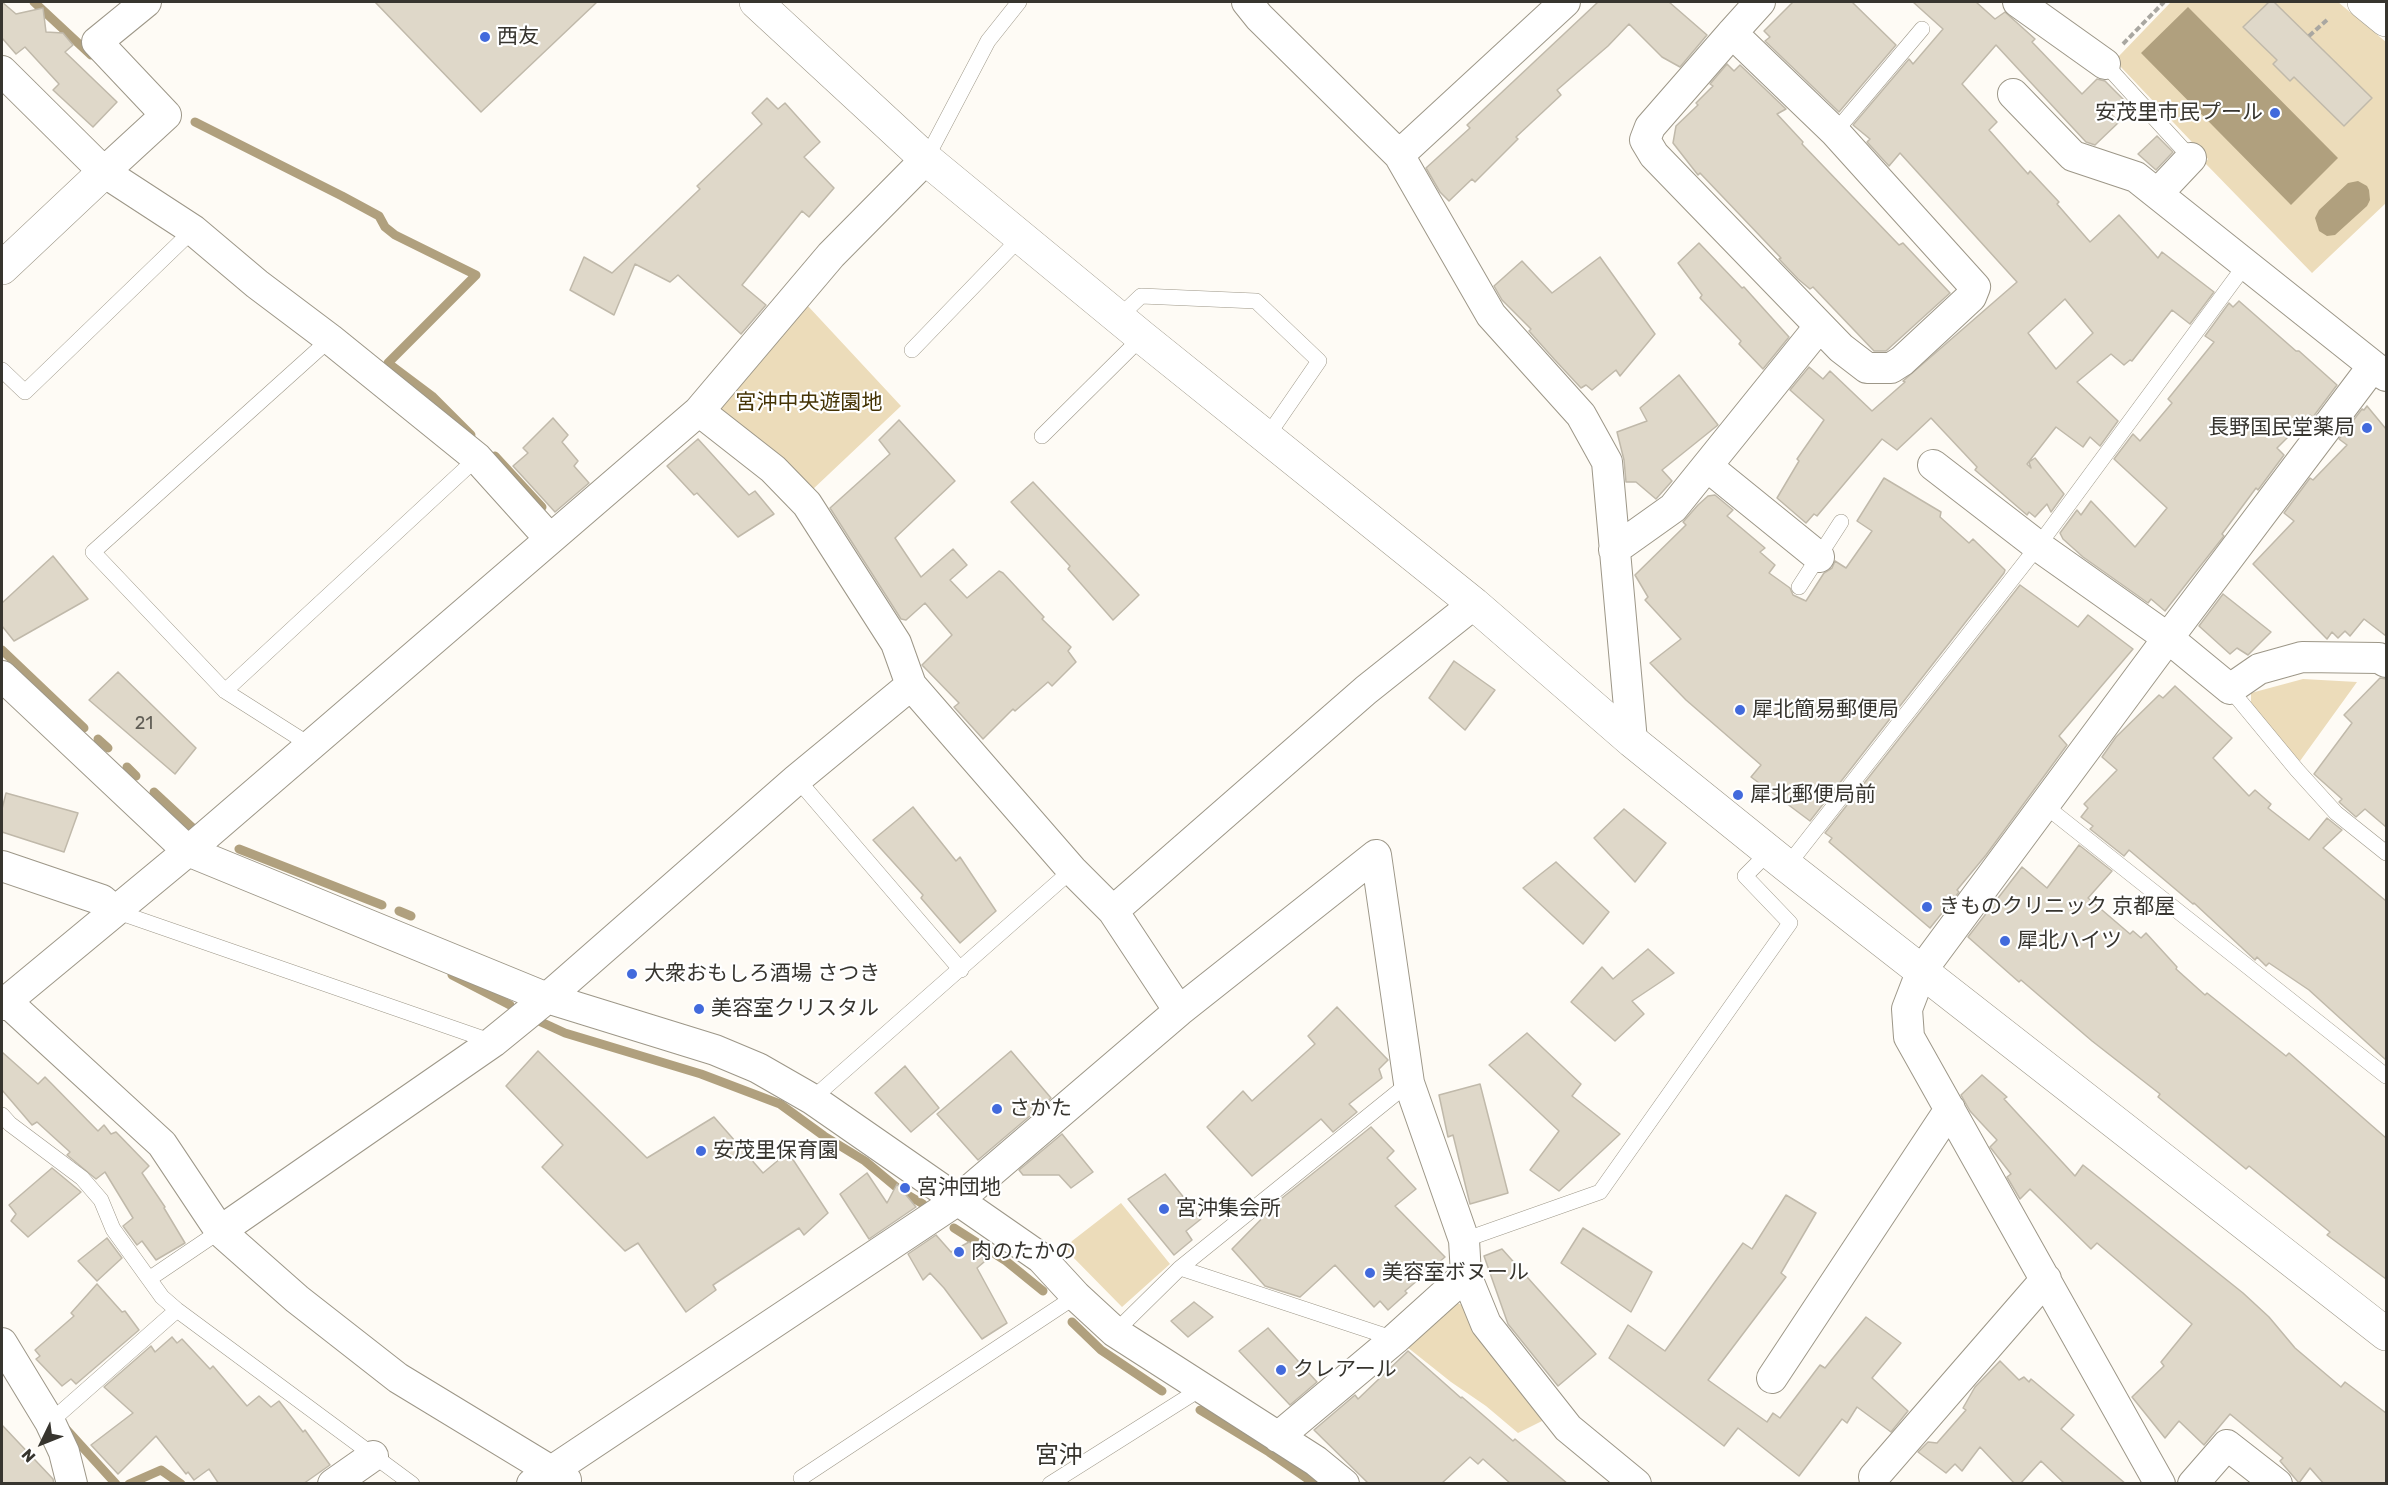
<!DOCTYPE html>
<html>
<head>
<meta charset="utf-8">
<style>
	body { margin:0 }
	#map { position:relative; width:2388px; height:1485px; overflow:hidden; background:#fefbf5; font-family:Rubik,sans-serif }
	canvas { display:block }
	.frame { position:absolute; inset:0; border:3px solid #37352f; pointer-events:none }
	.north { position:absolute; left:12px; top:1413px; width:60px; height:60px; -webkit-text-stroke:4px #fff; paint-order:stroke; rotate:227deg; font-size:16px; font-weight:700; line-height:24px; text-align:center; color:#37352f }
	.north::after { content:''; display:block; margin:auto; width:21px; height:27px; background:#37352f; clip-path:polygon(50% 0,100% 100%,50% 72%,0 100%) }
</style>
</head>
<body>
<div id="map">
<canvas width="2388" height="1485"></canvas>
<div class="frame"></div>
<div class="north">N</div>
</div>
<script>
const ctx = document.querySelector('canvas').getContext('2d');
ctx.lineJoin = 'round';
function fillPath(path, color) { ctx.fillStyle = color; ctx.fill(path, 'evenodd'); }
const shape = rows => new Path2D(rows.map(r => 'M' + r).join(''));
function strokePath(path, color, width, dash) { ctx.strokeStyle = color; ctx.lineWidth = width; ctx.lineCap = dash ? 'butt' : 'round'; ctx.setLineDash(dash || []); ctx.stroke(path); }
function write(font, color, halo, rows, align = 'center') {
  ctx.font = font + ' Rubik,"Noto Sans JP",sans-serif'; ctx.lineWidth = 4.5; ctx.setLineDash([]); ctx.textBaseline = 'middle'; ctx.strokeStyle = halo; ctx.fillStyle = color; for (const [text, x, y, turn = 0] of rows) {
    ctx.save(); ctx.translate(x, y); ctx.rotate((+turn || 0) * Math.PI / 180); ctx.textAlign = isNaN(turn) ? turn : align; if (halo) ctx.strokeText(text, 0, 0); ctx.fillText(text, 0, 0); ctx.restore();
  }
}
const green = shape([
	[2171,2,2338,2,2386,42,2386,203,2312,273,2205,163,2208,159,2119,65,2119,56],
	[807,305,901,406,811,491,717,411],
	[2303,679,2357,682,2300,761,2276,738,2251,704,2251,693],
	[1121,1203,1170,1264,1122,1307,1066,1250,1072,1241],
	[1451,1300,1464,1306,1540,1415,1542,1421,1518,1433,1486,1406,1451,1382,1402,1343]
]);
const water = shape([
	[2188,7,2338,158,2291,205,2141,53],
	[2358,181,2367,186,2369,190,2370,200,2367,206,2335,235,2327,236,2319,231,2315,218,2319,210,2348,183]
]);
const stream = shape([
	[34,2,91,55],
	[195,122,342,196,379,216,385,227,395,235,476,275,388,363,432,396,471,435],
	[495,456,542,507],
	[2,650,84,728],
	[98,739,108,748],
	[127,767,136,776],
	[154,792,195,830],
	[239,849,382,905],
	[399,911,411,916],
	[452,975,510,1005],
	[541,1022,565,1033,701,1074,780,1104,824,1136,865,1161,901,1191,923,1204],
	[954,1228,1006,1261,1043,1291],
	[1072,1322,1101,1350,1162,1391],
	[1200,1410,1269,1452,1315,1484],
	[66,1429,116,1484],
	[129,1484,161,1470,181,1484]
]);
const building = shape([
	[2,2,16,14,43,8,46,32,63,33,73,45,65,52,117,102,93,127,53,90,59,84,25,47,16,54,2,38,2,2],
	[375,2,597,2,481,112,375,2],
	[1598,2,1669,2,1707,35,1680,67,1662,57,1629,24,1608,46,1557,90,1561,95,1516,137,1518,139,1475,182,1472,179,1449,201,1440,192,1426,168,1470,128,1467,125,1598,2],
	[1793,2,1852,2,1896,45,1839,112,1765,41,1770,37,1764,31,1793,2],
	[1913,2,1976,2,1995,19,2005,12,2035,39,2032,42,2082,94,2097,79,2105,81,2124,100,2110,113,2119,122,2095,145,2086,142,1996,45,1962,84,1997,122,1989,130,2028,174,2030,171,2059,202,2057,204,2090,242,2119,215,2158,258,2162,252,2214,292,2190,324,2172,310,2132,361,2130,360,2124,365,2111,354,2077,382,2118,421,2100,446,2090,437,2083,447,2056,427,2027,464,2031,468,2029,462,2035,458,2064,494,2051,512,2047,504,2035,517,2029,512,2027,515,1975,470,1977,467,1931,418,1897,450,1882,439,1817,516,1814,514,1806,523,1777,498,1799,461,1797,459,1824,420,1790,390,1809,367,1823,379,1830,371,1872,411,1905,382,1903,381,2017,282,1900,153,1889,166,1867,142,1870,139,1853,125,1909,59,1913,64,1943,29,1913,2],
	[2065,299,2093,333,2056,369,2028,333,2065,299],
	[2269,2,2274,2,2372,98,2344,126,2294,77,2290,81,2273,64,2277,60,2243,27,2269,2],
	[1727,64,1734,71,1740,65,1786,109,1777,114,1803,142,1802,144,1899,245,1903,243,1950,293,1886,351,1874,351,1813,287,1810,289,1798,279,1779,259,1781,258,1700,173,1698,175,1673,143,1676,126,1698,105,1696,103,1713,86,1710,84,1727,64],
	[767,98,778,109,785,103,820,142,804,157,834,188,809,217,802,211,742,285,766,305,741,334,678,275,670,282,635,264,614,315,570,290,584,257,612,273,700,189,697,186,762,124,752,113,767,98],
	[2157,136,2173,152,2156,170,2138,154,2157,136],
	[1699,243,1742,288,1744,287,1789,337,1763,369,1739,344,1741,341,1700,298,1702,295,1678,263,1699,243],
	[1600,257,1655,334,1620,376,1616,370,1592,390,1586,385,1581,388,1554,359,1529,331,1531,329,1502,300,1494,286,1522,261,1552,293,1600,257],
	[2239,301,2296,351,2299,351,2337,385,2313,417,2310,415,2277,448,2284,455,2258,490,2256,488,2222,534,2224,536,2165,611,2151,599,2148,603,2083,557,2063,539,2060,533,2077,510,2081,515,2091,501,2135,547,2167,508,2114,459,2133,434,2140,441,2172,403,2168,399,2214,342,2205,336,2229,303,2233,307,2239,301],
	[1679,375,1718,425,1662,470,1672,481,1656,499,1636,482,1626,482,1624,460,1617,432,1647,421,1640,408,1679,375],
	[2367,406,2386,429,2386,636,2364,619,2350,636,2345,631,2338,638,2332,632,2327,639,2253,564,2294,521,2284,513,2310,478,2313,480,2347,445,2339,439,2362,409,2364,410,2367,406],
	[553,418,568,435,562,442,578,461,574,466,589,483,555,512,513,466,528,453,523,448,553,418],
	[899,420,955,481,895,538,921,577,953,549,967,565,950,580,967,598,999,571,1003,573,1044,617,1042,619,1071,647,1068,651,1076,662,1052,686,1048,682,1015,711,1013,709,983,739,954,707,959,703,922,665,952,635,925,603,906,620,901,619,830,508,890,454,879,440,899,420],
	[698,439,749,495,755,491,774,514,738,537,697,493,694,495,667,466,698,439],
	[1884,478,1941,512,1940,517,1969,543,1973,539,2005,570,2004,573,1810,821,1751,777,1761,765,1686,700,1650,663,1681,639,1645,600,1648,597,1635,575,1686,525,1683,522,1698,505,1708,496,1715,495,1733,510,1727,516,1765,548,1760,552,1775,565,1769,573,1790,588,1793,595,1806,601,1824,573,1832,568,1835,561,1846,568,1872,531,1857,521,1884,478],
	[1033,482,1139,595,1113,620,1068,569,1070,566,1011,502,1033,482],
	[53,556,88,599,14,641,2,626,2,603,53,556],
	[2020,585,2078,627,2088,615,2133,649,2059,736,2067,745,1986,855,1957,890,1959,892,1930,928,1829,842,1832,838,1825,833,2020,585],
	[2223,594,2271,632,2248,655,2237,648,2230,654,2199,626,2223,594],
	[1454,661,1495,690,1465,730,1429,698,1454,661],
	[118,672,196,748,175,774,89,700,118,672],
	[2380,678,2386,679,2386,827,2365,809,2356,817,2339,802,2342,799,2314,774,2352,723,2344,715,2380,678],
	[2175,686,2232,738,2213,758,2249,796,2255,790,2271,804,2268,808,2309,840,2327,818,2342,830,2323,848,2386,901,2386,1060,2309,990,2269,963,2266,966,2257,957,2255,960,2194,903,2193,904,2129,850,2124,856,2090,829,2093,826,2081,817,2088,808,2084,804,2117,770,2102,757,2116,737,2159,695,2163,698,2175,686],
	[6,793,78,813,64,852,2,832,2,809,6,793],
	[913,807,956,861,960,857,996,911,960,943,921,898,923,895,873,840,913,807],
	[1624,809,1666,843,1635,882,1594,838,1624,809],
	[2079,845,2112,871,2088,898,2130,934,2133,931,2141,938,2146,933,2177,967,2176,969,2205,995,2207,993,2286,1056,2289,1053,2386,1138,2386,1279,2327,1235,2330,1232,2249,1166,2246,1169,2158,1097,2160,1094,2092,1041,2021,980,2019,982,1968,937,2022,867,2047,888,2079,845],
	[1556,862,1609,912,1583,944,1523,888,1556,862],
	[1648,949,1674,973,1632,1001,1644,1014,1615,1041,1571,1002,1602,967,1613,979,1648,949],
	[1337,1007,1388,1060,1379,1069,1382,1078,1349,1104,1357,1112,1333,1132,1321,1119,1252,1176,1207,1127,1243,1091,1252,1101,1315,1044,1308,1036,1337,1007],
	[1527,1033,1581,1084,1572,1096,1620,1134,1559,1191,1530,1170,1559,1131,1489,1065,1527,1033],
	[538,1051,647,1158,714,1117,763,1173,788,1152,828,1213,804,1235,799,1228,713,1285,716,1290,686,1312,638,1243,625,1251,542,1167,563,1145,506,1086,538,1051],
	[1011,1051,1051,1098,978,1160,937,1114,1011,1051],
	[2,1052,38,1084,45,1077,98,1131,104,1125,111,1134,116,1132,149,1166,142,1173,165,1207,164,1208,185,1243,156,1260,142,1241,137,1245,123,1226,133,1218,105,1172,96,1179,67,1155,70,1152,37,1122,32,1125,2,1090,2,1052],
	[905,1066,939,1108,911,1132,875,1093,905,1066],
	[1982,1075,2007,1097,2004,1099,2075,1176,2083,1165,2243,1293,2269,1317,2295,1348,2341,1387,2345,1382,2386,1413,2386,1484,2324,1484,2310,1468,2299,1483,2280,1461,2283,1458,2230,1414,2204,1445,2179,1421,2165,1438,2132,1397,2164,1366,2161,1362,2192,1324,2097,1243,2091,1249,2030,1189,2020,1199,2007,1177,2011,1174,1990,1147,1997,1140,1970,1111,1961,1095,1982,1075],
	[1480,1084,1508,1193,1470,1204,1453,1135,1448,1137,1439,1095,1480,1084],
	[1371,1127,1394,1151,1387,1158,1416,1189,1395,1206,1445,1257,1405,1291,1407,1293,1388,1310,1380,1301,1374,1307,1335,1265,1300,1297,1265,1286,1232,1249,1282,1198,1371,1127],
	[1062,1134,1093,1172,1071,1188,1059,1175,1023,1175,1019,1170,1062,1134],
	[52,1168,81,1192,28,1237,11,1221,16,1214,9,1205,52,1168],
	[867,1173,887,1203,897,1184,916,1207,869,1239,840,1194,867,1173],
	[1165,1174,1201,1219,1186,1231,1192,1240,1174,1255,1128,1199,1165,1174],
	[1786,1195,1816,1213,1781,1273,1786,1277,1708,1380,1767,1422,1773,1413,1780,1418,1820,1365,1825,1368,1866,1317,1901,1343,1872,1378,1908,1411,1891,1432,1857,1407,1847,1423,1842,1419,1799,1476,1738,1428,1724,1446,1609,1358,1628,1325,1665,1351,1743,1243,1752,1249,1786,1195],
	[1583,1228,1652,1272,1631,1312,1561,1263,1583,1228],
	[936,1235,951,1252,969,1242,980,1250,982,1254,984,1262,977,1268,1007,1323,982,1339,944,1288,930,1273,923,1280,908,1254,936,1235],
	[107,1238,122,1258,97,1281,78,1261,107,1238],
	[1502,1249,1596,1354,1558,1386,1508,1324,1484,1256,1502,1249],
	[97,1284,122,1312,125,1311,139,1330,76,1384,71,1379,62,1386,36,1359,40,1356,35,1350,74,1316,71,1313,97,1284],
	[1194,1302,1213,1317,1188,1337,1171,1321,1194,1302],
	[1268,1328,1317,1382,1290,1405,1239,1351,1268,1328],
	[172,1337,177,1343,182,1339,210,1369,213,1366,247,1406,259,1396,271,1407,279,1401,303,1432,305,1430,330,1465,303,1484,219,1484,209,1469,194,1480,188,1472,186,1474,156,1436,118,1474,91,1445,133,1413,104,1387,151,1346,155,1352,172,1337],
	[1408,1351,1461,1398,1462,1397,1513,1441,1515,1439,1568,1484,1511,1484,1483,1459,1478,1464,1470,1457,1441,1484,1369,1484,1314,1430,1355,1395,1358,1399,1408,1351],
	[2000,1361,2019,1380,2024,1377,2029,1382,2031,1379,2074,1415,2061,1429,2126,1484,2065,1484,2041,1461,2020,1484,2015,1484,1980,1447,1962,1471,1955,1464,1946,1473,1918,1452,1928,1442,1937,1443,1966,1410,1963,1408,1975,1387,2000,1361],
	[2,1425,53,1479,54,1484,2,1484,2,1425]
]);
const path = shape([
	[2309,36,2327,20],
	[2123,44,2164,2]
]);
const service = shape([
	[2105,64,2191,158],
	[1835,132,1922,29],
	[926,159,988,41,1019,2],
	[1119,317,1141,296,1256,301,1319,361,1266,438],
	[912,350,1021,237],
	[2,370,25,392,193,230],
	[1042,436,1142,337],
	[1799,587,1841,522],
	[2230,689,2297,770,2336,813,2386,853],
	[225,691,477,458],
	[310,745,225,691,93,552,330,339],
	[797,779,961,970],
	[2044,805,2386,1076],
	[1787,866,2038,546,2246,264],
	[115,911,493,1042],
	[812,1099,1072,870],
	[2,1115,10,1124,82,1178,101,1200,113,1229,149,1279,220,1231],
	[1464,1240,1600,1192,1790,923,1745,876,1769,852],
	[1180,1268,1395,1339],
	[149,1279,162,1297,177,1310,412,1484],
	[1115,1332,1180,1268,1409,1083],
	[50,1422,177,1310],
	[801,1478,1076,1296],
	[1050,1484,1202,1388]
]);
const minor = shape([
	[1247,2,1259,17,1399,155,1491,315,1581,415,1607,462,1632,741],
	[2018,2,2105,64],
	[1732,33,1835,132,1975,287,1971,297,1902,361,1891,368,1867,368,1841,348,1654,155,1645,140,1650,127,1732,33,1760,2],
	[2,71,104,172,193,230,257,284,330,339,477,458,550,539],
	[2013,94,2073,156,2136,177,2386,376],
	[1399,155,1565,2],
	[104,172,166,115,97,42,146,2],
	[2158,193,2191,158],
	[699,411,773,469,807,504,896,643,911,685,1072,870,1113,911,1179,1011],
	[1933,465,2038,546,2168,638,2230,689,2259,669,2302,657,2379,658,2386,662],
	[1708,467,1819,557],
	[1614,550,1673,508,1819,327],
	[2,676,188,851,547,998,715,1050,758,1068,812,1099,1041,1258,1076,1296,1115,1332,1316,1461,1344,1484],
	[2,866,102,900,115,911],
	[1113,911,1366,690,1474,604],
	[6,1001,162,1144,220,1231,297,1299,398,1378,566,1480],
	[2,1005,188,851,699,411,831,255,926,159],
	[220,1231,493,1042,547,998,797,779,911,685],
	[2,1343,50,1422,64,1452,72,1484],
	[1772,1378,1950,1109],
	[1278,1437,1395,1339,1466,1275],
	[1874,1477,2046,1279],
	[333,1484,373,1456],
	[532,1484,958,1200,1179,1011,1376,855,1409,1083,1464,1240,1466,1275,1486,1324,1568,1428,1636,1484],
	[2160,1484,1909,1037,1907,1009,1922,970,2168,638,2373,366],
	[2193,1484,2227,1445,2277,1484]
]);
const tertiary = shape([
	[756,2,926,159,1142,337,1474,604,1632,741,1787,866,2386,1334],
	[2364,2,2386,20],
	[2,268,104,172]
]);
const markers = [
	[485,37,6,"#426adc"],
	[2275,113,6,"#426adc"],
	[2367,428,6,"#426adc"],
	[1740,710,6,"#426adc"],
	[1738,795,6,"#426adc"],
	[1927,907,6,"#426adc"],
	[2005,941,6,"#426adc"],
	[632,974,6,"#426adc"],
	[699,1009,6,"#426adc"],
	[997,1109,6,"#426adc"],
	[701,1151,6,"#426adc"],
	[905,1188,6,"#426adc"],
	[1164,1209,6,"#426adc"],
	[959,1252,6,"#426adc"],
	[1370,1273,6,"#426adc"],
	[1281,1370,6,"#426adc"]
];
const numberNames = [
	["21",144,724]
];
const poiNames = [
	["西友",497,37],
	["安茂里市民プール",2263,113,"right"],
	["長野国民堂薬局",2355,428,"right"],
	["犀北簡易郵便局",1752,710],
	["犀北郵便局前",1750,795],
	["きものクリニック 京都屋",1939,907],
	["犀北ハイツ",2017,941],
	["大衆おもしろ酒場 さつき",644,974],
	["美容室クリスタル",711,1009],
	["さかた",1009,1109],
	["安茂里保育園",713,1151],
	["宮沖団地",917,1188],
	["宮沖集会所",1176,1209],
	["肉のたかの",971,1252],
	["美容室ボヌール",1382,1273],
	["クレアール",1293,1370]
];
const parkNames = [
	["宮沖中央遊園地",809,403]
];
const quarterNames = [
	["宮沖",1059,1456]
];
fillPath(green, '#ecdcba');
fillPath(water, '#b0a07e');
strokePath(stream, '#b0a07e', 9);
fillPath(building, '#dfd8c9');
strokePath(building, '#c0b9aa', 1.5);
strokePath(service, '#9d9788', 16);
strokePath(minor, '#9d9788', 32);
strokePath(tertiary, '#9d9788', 34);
strokePath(path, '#a9a7a1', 4, [6, 3]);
strokePath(service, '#fff', 15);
strokePath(minor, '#fff', 30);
strokePath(tertiary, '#fff', 33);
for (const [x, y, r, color] of markers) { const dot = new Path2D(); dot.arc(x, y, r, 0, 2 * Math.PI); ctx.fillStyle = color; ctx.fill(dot); strokePath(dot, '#fff', 2); }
write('18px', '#615e56', null, numberNames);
write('21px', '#37352f', '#fff', poiNames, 'left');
write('21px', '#443304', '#fff', parkNames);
write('24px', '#37352f', '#fff', quarterNames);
</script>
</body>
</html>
